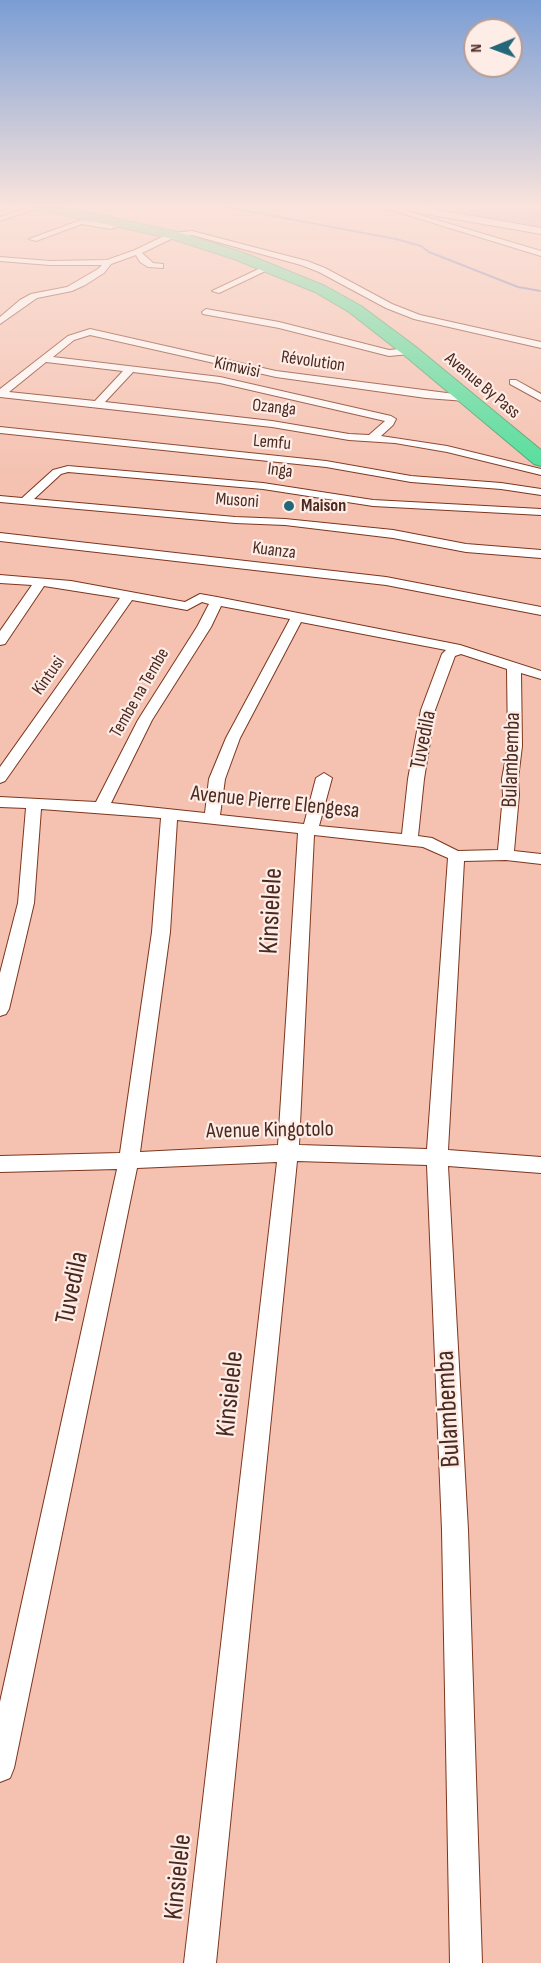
<!DOCTYPE html>
<html>
<head>
<meta charset="utf-8">
<style>
	body { margin:0 }
	#map { position:relative; width:541px; height:1963px; overflow:hidden; background:#f5c2b1; font-family:"Sofia Sans Condensed",sans-serif }
	canvas { display:block }
	.north { position:absolute; left:463px; top:18px; width:60px; height:60px; box-sizing:border-box; background:#feece6; border:2px solid #b69e96; border-radius:50%; rotate:269deg; font-size:16px; font-weight:700; line-height:24px; text-align:center; color:#4a291f }
	.north::after { content:''; display:block; margin:auto; width:21px; height:27px; background:#236779; clip-path:polygon(50% 0,100% 100%,50% 72%,0 100%) }
</style>
</head>
<body>
<div id="map">
<canvas width="541" height="1963"></canvas>
<div class="north">N</div>
</div>
<script>
const ctx = document.querySelector('canvas').getContext('2d');
ctx.lineJoin = 'round';
function fillPath(path, color) { ctx.fillStyle = color; ctx.fill(path, 'evenodd'); }
const shape = rows => new Path2D(rows.map(r => 'M' + r).join(''));
function strokePath(path, color, width, dash) { ctx.strokeStyle = color; ctx.lineWidth = width; ctx.lineCap = dash ? 'butt' : 'round'; ctx.setLineDash(dash || []); ctx.stroke(path); }
function write(font, color, halo, rows, align = 'center') {
  ctx.font = font + ' "Sofia Sans Condensed",sans-serif'; ctx.lineWidth = 4.5; ctx.setLineDash([]); ctx.textBaseline = 'middle'; ctx.strokeStyle = halo; ctx.fillStyle = color; for (const [text, x, y, turn = 0] of rows) {
    ctx.save(); ctx.translate(x, y); ctx.rotate((+turn || 0) * Math.PI / 180); ctx.textAlign = isNaN(turn) ? turn : align; if (halo) ctx.strokeText(text, 0, 0); ctx.fillText(text, 0, 0); ctx.restore();
  }
}
const green = shape([
	[481,204,541,207,541,228,461,213]
]);
const stream = shape([
	[210,204,396,239,421,246,429,252,518,287,541,291],
	[0,210,21,205]
]);
const street = shape([
	[39,204,44,206,0,221,0,217,39,204],
	[371,204,383,204,541,251,541,256,371,204],
	[81,220,124,225,110,229,82,224,36,241,29,239,81,220],
	[192,231,307,261,325,268,392,304,420,315,541,342,541,348,414,319,386,308,319,272,301,265,192,235,175,237,142,253,153,263,163,264,163,268,148,267,140,262,136,255,111,264,104,273,85,285,72,291,37,298,0,324,0,317,20,300,31,294,67,287,98,269,102,265,50,265,0,261,0,257,50,261,107,260,135,250,170,233,192,231],
	[267,265,274,267,219,293,212,291,267,265],
	[206,309,279,322,389,350,410,348,415,351,410,354,389,356,279,328,203,314,202,312,206,309],
	[90,329,276,371,470,396,470,400,466,401,426,398,276,377,90,335,74,340,53,357,220,377,391,416,396,419,393,425,381,436,447,446,541,469,541,475,447,452,395,443,349,440,272,427,0,397,0,389,68,336,90,329],
	[46,362,123,371,95,401,9,392,46,362],
	[133,372,220,383,385,421,369,435,349,434,272,421,105,402,133,372],
	[510,380,516,380,541,394,541,401,510,384,510,380],
	[0,427,326,461,411,476,501,483,541,489,541,495,501,489,411,482,326,467,0,433,0,427],
	[68,466,263,483,373,500,541,509,541,515,373,506,263,489,68,472,61,474,34,499,235,517,285,519,393,530,466,544,541,550,541,558,466,552,393,538,285,525,235,523,0,502,0,496,22,498,53,470,68,466],
	[0,533,386,577,541,607,541,615,386,585,0,541,0,533],
	[0,575,71,581,185,602,200,594,217,597,460,645,541,671,541,679,521,673,522,746,518,779,519,795,514,851,541,854,541,864,506,860,464,861,448,1150,541,1157,541,1173,448,1166,468,1530,482,1963,450,1963,442,1530,427,1165,297,1161,216,1963,184,1963,277,1162,137,1168,14,1768,10,1778,0,1782,0,1702,117,1169,0,1172,0,1156,120,1153,152,932,161,818,41,809,34,903,9,1009,6,1014,0,1016,0,973,18,903,26,808,0,807,0,797,96,802,138,720,197,627,209,604,202,602,187,610,132,600,5,781,0,783,0,767,120,598,44,586,5,644,0,645,0,631,32,585,0,583,0,575],
	[221,606,290,619,226,738,209,779,205,813,111,803,152,720,211,627,221,606],
	[301,622,446,650,442,654,421,710,408,779,402,834,319,826,332,778,324,773,316,778,304,824,220,815,225,779,240,738,301,622],
	[461,654,507,669,508,746,502,779,503,795,498,850,458,851,432,838,418,836,424,779,435,710,455,656,461,654],
	[177,820,298,833,278,1145,140,1152,170,932,177,820],
	[314,835,423,847,448,858,427,1149,299,1145,314,835]
]);
const secondary = shape([
	[381,204,405,204,541,228,541,234,386,207,381,204]
]);
const highway = shape([
	[24,204,50,204,178,232,244,253,325,286,361,306,416,347,541,450,541,466,534,464,404,355,349,312,315,292,234,259,169,238,31,208,24,204]
]);
const markers = [
	[289,506,6,"#236779"]
];
const farStreetnames = [
	["Révolution",313,362,8],
	["Kimwisi",237,368,12],
	["Avenue By Pass",482,386,40],
	["Ozanga",274,408,6],
	["Lemfu",272,443,5],
	["Inga",280,471,7],
	["Musoni",237,501,4],
	["Kuanza",274,551,7],
	["Kintusi",49,676,-55],
	["Tembe na Tembe",140,693,-60]
];
const farPoinames = [
	["Maison",301,506]
];
const streetNames = [
	["Tuvedila",424,740,-79],
	["Bulambemba",512,760,-88],
	["Avenue Pierre Elengesa",275,803,6],
	["Avenue Kingotolo",270,1131,-1]
];
const nearStreetnames = [
	["Kinsielele",272,911,-87],
	["Tuvedila",73,1288,-78],
	["Kinsielele",231,1394,-84],
	["Bulambemba",449,1409,-93],
	["Kinsielele",179,1877,-84]
];
fillPath(green, '#d298c0');
strokePath(stream, '#757bb7', 2);
strokePath(street, '#7d361e', 2);
strokePath(secondary, '#7d361e', 2);
strokePath(highway, '#4d9f6f', 2);
fillPath(street, '#fff');
fillPath(secondary, '#fff');
fillPath(highway, '#4fde9a');
const sky = ctx.createLinearGradient(0, 0, 0, 479);
sky.addColorStop(0, '#7a9dd4');
sky.addColorStop(0.43, '#fae4dc');
sky.addColorStop(1, '#fae4dc00');
ctx.fillStyle = sky;
ctx.fillRect(0, 0, 541, 479);
for (const [x, y, r, color] of markers) { const dot = new Path2D(); dot.arc(x, y, r, 0, 2 * Math.PI); ctx.fillStyle = color; ctx.fill(dot); strokePath(dot, '#feece6', 2); }
write('18px', '#4a291f', '#feece6', farStreetnames);
write('bold 18px', '#4a291f', '#feece6', farPoinames, 'left');
write('22px', '#4a291f', '#feece6', streetNames);
write('27px', '#4a291f', '#feece6', nearStreetnames);
</script>
</body>
</html>
